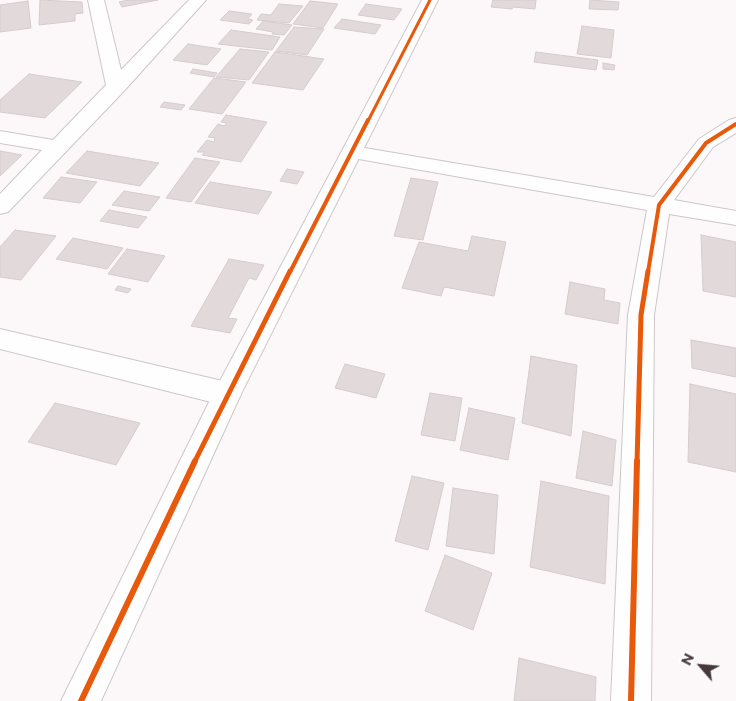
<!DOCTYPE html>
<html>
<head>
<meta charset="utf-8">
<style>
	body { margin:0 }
	#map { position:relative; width:736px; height:701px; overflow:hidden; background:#fcf8f9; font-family:Montserrat,sans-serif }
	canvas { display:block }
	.north { position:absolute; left:676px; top:641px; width:50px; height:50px; -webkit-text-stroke:4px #fff; paint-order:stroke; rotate:297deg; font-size:14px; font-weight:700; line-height:20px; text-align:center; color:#46393c }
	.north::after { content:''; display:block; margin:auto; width:18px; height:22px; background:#46393c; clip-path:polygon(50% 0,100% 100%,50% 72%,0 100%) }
</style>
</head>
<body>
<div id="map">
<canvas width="736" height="701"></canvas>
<div class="north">N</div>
</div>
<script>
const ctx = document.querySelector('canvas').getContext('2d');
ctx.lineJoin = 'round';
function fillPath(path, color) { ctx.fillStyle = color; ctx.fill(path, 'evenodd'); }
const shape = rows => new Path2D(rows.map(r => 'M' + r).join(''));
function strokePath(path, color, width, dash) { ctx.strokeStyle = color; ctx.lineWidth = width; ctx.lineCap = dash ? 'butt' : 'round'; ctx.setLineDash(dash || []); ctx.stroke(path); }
const building = shape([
	[40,0,82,2,83,13,75,14,75,21,39,25,40,0],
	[128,0,158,0,122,7,119,2,128,0],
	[493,0,536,0,535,9,513,7,512,9,491,7,493,0],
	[590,0,619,2,618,10,589,9,590,0],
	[28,1,31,28,0,32,0,5,28,1],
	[310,1,338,4,323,28,293,24,310,1],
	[279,4,303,6,289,23,257,20,261,14,271,15,279,4],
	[366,4,402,9,394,20,358,15,366,4],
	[229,11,252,14,248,19,253,20,249,24,220,20,229,11],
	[342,19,381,25,375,34,334,28,342,19],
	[263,21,292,25,284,35,272,34,273,32,256,29,263,21],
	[582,26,614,30,611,58,577,54,582,26],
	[294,27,324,29,307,55,276,51,294,27],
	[231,30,280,37,272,50,218,44,231,30],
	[188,44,221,49,207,65,173,60,188,44],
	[240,49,269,52,249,80,216,77,240,49],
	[275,52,324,59,303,90,252,83,275,52],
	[536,52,598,60,596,70,534,62,536,52],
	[603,63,615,65,614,70,603,69,603,63],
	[193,69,217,73,214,77,190,73,193,69],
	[29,74,82,82,45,118,0,112,0,100,29,74],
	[214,78,246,82,222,114,189,109,214,78],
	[164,102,185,105,181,110,160,107,164,102],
	[226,115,267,122,241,162,202,155,205,152,197,152,207,140,214,142,215,138,208,137,218,124,224,126,227,123,221,122,226,115],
	[0,151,22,155,0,176,0,151],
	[87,151,159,163,140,186,66,173,87,151],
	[195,158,220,162,191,202,166,198,195,158],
	[287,169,304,172,297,184,280,181,287,169],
	[61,177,97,182,80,203,43,198,61,177],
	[411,178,438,182,423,240,394,236,411,178],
	[210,182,272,192,258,214,195,203,210,182],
	[124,191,160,197,149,211,112,205,124,191],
	[109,210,147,217,138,228,100,221,109,210],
	[15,230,56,236,21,280,0,277,0,247,15,230],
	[701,235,736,242,736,297,703,291,701,235],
	[472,236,506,242,494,296,444,287,441,296,402,288,419,242,468,251,472,236],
	[73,238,123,248,107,269,56,259,73,238],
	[127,249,165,256,148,282,108,274,127,249],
	[229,259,264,265,256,280,249,278,228,318,237,319,230,333,191,326,229,259],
	[570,282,605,289,604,300,620,303,618,324,565,314,570,282],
	[118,286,131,289,128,293,115,290,118,286],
	[691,340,736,348,736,377,692,368,691,340],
	[531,356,577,365,571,436,522,423,531,356],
	[345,364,385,374,376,398,335,388,345,364],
	[690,384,736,394,736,472,688,462,690,384],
	[430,393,462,398,455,441,421,435,430,393],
	[55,403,140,423,116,465,28,442,55,403],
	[469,408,515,418,508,460,460,450,469,408],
	[583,431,616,440,612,486,576,478,583,431],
	[412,476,444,483,428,550,395,541,412,476],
	[541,481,609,496,605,584,530,567,541,481],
	[453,488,498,495,494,554,446,546,453,488],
	[445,555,492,573,473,630,425,611,445,555],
	[519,658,596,677,595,701,514,701,519,658]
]);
const minor = shape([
	[88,0,104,0,121,70,189,0,206,0,123,92,8,212,0,214,0,194,42,150,0,143,0,131,53,140,106,85,88,0],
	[736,118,736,133,713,147,674,200,736,211,736,225,669,214,654,315,651,701,611,701,628,315,647,210,353,158,346,156,343,152,346,148,353,146,654,197,699,139,729,120,736,118],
	[0,329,227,382,237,386,241,394,237,402,227,406,0,349,0,329]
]);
const tertiary = shape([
	[422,0,438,0,241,394,101,701,61,701,213,394,422,0]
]);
const cyclewayFar3 = shape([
	[368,121,430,0]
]);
const cyclewayFar2 = shape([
	[290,272,368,120],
	[648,272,659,205,706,143,736,124]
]);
const cyclewayFar1 = shape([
	[194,463,290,271],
	[637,463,641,315,648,271]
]);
const cycleway = shape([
	[81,701,195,461],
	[631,701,637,461]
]);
fillPath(building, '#e2d9db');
strokePath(building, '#d4ccce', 1);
strokePath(minor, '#cec6c9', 2);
strokePath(tertiary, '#cec6c9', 2);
fillPath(minor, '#fffefe');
fillPath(tertiary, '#fffefe');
strokePath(cyclewayFar3, '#e8590c', 3);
strokePath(cyclewayFar2, '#e8590c', 4);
strokePath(cyclewayFar1, '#e8590c', 5);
strokePath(cycleway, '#e8590c', 6);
</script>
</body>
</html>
